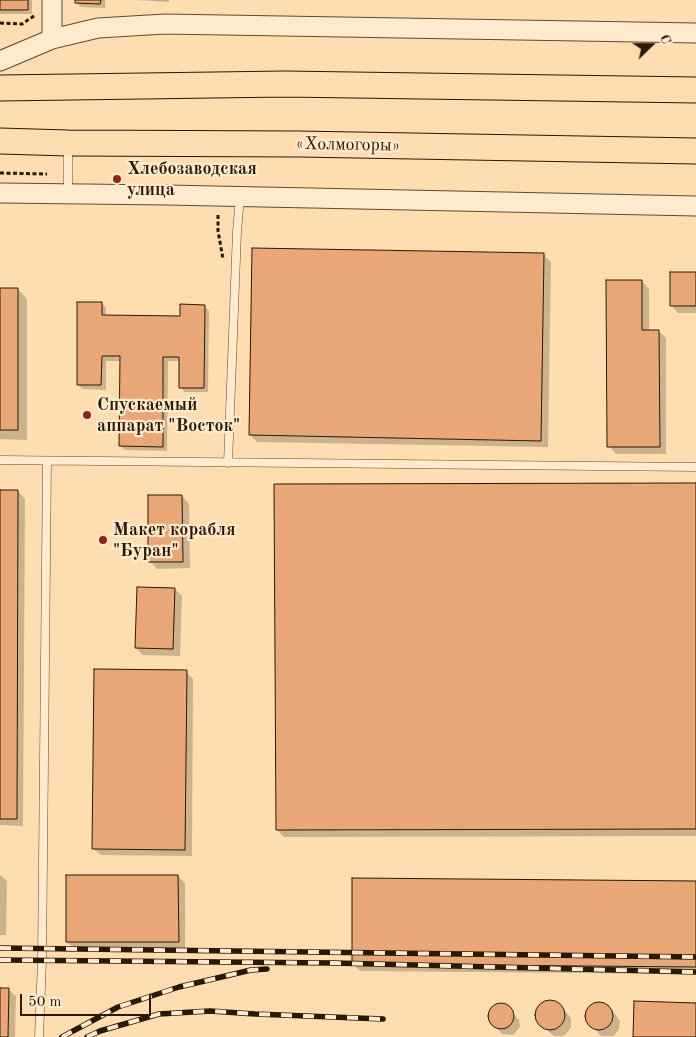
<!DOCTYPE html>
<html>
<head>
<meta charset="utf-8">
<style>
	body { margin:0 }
	#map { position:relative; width:696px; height:1037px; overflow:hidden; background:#fedeb0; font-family:"Old Standard TT",serif }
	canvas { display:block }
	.north { position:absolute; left:626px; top:20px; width:50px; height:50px; -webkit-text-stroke:4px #feeacc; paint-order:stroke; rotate:68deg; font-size:14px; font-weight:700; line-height:20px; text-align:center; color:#281908 }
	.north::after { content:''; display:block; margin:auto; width:18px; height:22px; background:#281908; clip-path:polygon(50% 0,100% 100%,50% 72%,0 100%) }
	.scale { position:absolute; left:20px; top:994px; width:131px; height:22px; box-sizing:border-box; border:2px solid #281908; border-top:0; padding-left:6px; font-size:15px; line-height:18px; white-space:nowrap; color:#281908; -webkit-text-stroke:4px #feeacc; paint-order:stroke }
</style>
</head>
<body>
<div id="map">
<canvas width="696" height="1037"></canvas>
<div class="north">С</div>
<div class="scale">50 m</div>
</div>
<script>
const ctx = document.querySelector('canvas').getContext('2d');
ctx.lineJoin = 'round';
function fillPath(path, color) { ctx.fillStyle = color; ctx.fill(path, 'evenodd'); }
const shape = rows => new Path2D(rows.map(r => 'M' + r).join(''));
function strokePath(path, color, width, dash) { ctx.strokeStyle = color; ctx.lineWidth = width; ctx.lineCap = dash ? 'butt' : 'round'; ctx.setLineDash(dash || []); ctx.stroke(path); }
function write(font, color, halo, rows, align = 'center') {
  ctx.font = font + ' "Old Standard TT",serif'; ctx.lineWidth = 4.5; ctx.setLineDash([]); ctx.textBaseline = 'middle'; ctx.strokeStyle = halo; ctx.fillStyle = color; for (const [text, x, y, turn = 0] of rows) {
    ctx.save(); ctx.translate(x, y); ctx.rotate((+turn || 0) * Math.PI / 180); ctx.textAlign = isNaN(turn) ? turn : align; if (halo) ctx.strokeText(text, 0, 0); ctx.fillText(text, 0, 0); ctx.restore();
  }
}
const shadow = shape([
	[0,0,32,0,32,14,0,14],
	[76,0,105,0,105,8,81,7,76,2],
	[135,0,169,0,169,2],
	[544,255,551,262,548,447,257,442,250,435],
	[696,273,696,313,678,313,671,305],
	[642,281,649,289,649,331,659,331,666,338,666,454,616,454,609,446],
	[0,289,18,289,27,299,27,440,0,439],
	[102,303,106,308,106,317,181,317,204,306,209,311,208,392,185,392,180,387,181,361,168,361,167,451,125,450,120,446,121,361,106,361,106,390,83,389,78,385],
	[696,484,696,836,284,837,277,830],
	[0,491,18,491,25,499,23,826,0,825],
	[182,496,189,504,190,568,157,569,150,561],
	[175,589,182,596,180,656,143,655,136,648],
	[186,672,193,679,192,856,101,855,93,848],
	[0,875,7,881,6,935,0,935],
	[178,876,185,883,185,949,75,949,67,942],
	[696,882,696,974,360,971,353,964],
	[0,989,8,989,16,996,15,1037,0,1037],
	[554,1001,558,1003,571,1018,571,1027,566,1034,562,1036,554,1036,538,1022,537,1018,538,1008,545,1002],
	[595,1003,604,1003,608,1005,620,1021,619,1029,614,1036,601,1036,587,1021,586,1013,591,1005],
	[499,1005,506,1006,519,1020,520,1027,513,1035,502,1034,490,1020,492,1009]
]);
const building = shape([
	[0,0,28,0,28,10,0,10,0,0],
	[75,0,101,0,100,4,75,3,75,0],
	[252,248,544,253,541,441,249,435,252,248],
	[670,272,696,272,696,306,670,306,670,272],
	[606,280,642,280,642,330,659,330,660,447,607,447,606,280],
	[0,288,18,288,18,430,0,430,0,288],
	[77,302,102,302,102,315,180,316,180,304,205,305,204,388,179,388,179,357,163,357,163,447,119,446,120,356,102,356,101,385,77,385,77,302],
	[696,483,696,829,276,830,274,484,696,483],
	[0,490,18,490,17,819,0,819,0,490],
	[148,495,182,495,183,562,148,562,148,495],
	[137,587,175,588,173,649,135,648,137,587],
	[94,669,187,670,185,850,92,849,94,669],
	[66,875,178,875,179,942,66,942,66,875],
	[352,878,696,881,696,967,352,964,352,878],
	[0,988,9,988,8,1037,0,1037,0,988],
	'535 1015a15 15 0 1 1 30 0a15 15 0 1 1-30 0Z',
	[634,1001,696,1003,696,1037,633,1037,634,1001],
	'585 1016a14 14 0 1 1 28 0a14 14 0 1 1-28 0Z',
	'488 1016a13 13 0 1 1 26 0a13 13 0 1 1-26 0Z'
]);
const path = shape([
	[0,23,22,24,34,16],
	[0,173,47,174],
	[218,215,218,231,223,259]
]);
const service = shape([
	[68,145,68,194],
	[0,460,696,467],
	[228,463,237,232,240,196],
	[39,1037,42,961,47,461]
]);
const tertiary = shape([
	[52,39,52,0],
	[0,61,52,39,98,28,165,24,696,33],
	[0,193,167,195,696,206]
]);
const trunk = shape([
	[0,88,285,84,696,90],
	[0,141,68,143,299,144,696,151]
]);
const rail = shape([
	[0,948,696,957],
	[0,960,334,963,696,972],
	[62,1037,118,1007,179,987,251,970,267,969],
	[87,1037,100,1031,159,1014,210,1011,255,1014,383,1019]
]);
const markers = [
	[117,179,5,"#8f2418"],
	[87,415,5,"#8f2418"],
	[103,540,5,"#8f2418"]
];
const streetNames = [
	["«Холмогоры»",348,145,1]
];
const poiNames = [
	["Хлебозаводская",127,169],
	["улица",127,190],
	["Спускаемый",97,405],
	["аппарат \"Восток\"",97,426],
	["Макет корабля",113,530],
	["\"Буран\"",113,551]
];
fillPath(shadow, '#0003');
fillPath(building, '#e9a677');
strokePath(building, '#281908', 1);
strokePath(service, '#5e4a32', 9);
strokePath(tertiary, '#5e4a32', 21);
strokePath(trunk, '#281908', 27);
strokePath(path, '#281908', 3, [4, 2.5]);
strokePath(service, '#feeacc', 8);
strokePath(tertiary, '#feeacc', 19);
strokePath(trunk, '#fedeb0', 25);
strokePath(rail, '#281908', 5.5);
strokePath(rail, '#feeacc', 4, [11]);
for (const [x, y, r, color] of markers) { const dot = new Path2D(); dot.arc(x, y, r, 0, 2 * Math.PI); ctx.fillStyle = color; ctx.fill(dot); strokePath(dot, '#feeacc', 2); }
write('18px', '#281908', '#feeacc', streetNames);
write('bold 18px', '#281908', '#feeacc', poiNames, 'left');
</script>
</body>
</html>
